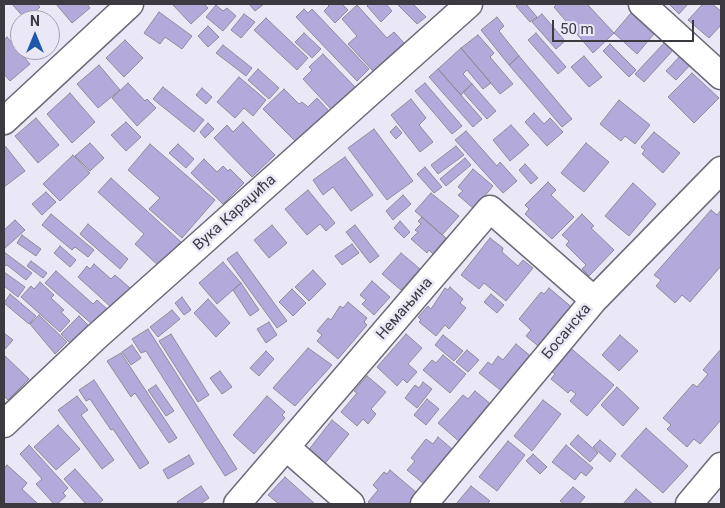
<!DOCTYPE html>
<html>
<head>
<meta charset="utf-8">
<style>
	body { margin:0 }
	#map { position:relative; width:725px; height:508px; overflow:hidden; background:#eae7f6; font-family:Roboto,sans-serif }
	canvas { display:block }
	.frame { position:absolute; inset:0; border:5px solid #3c3a40; pointer-events:none }
	.north { position:absolute; left:10px; top:10px; width:50px; height:50px; box-sizing:border-box; background:#eae7f6; border:1px solid #a4a2ad; border-radius:50%; rotate:0deg; font-size:14px; font-weight:700; line-height:20px; text-align:center; color:#3c3a40 }
	.north::after { content:''; display:block; margin:auto; width:18px; height:22px; background:#1f58aa; clip-path:polygon(50% 0,100% 100%,50% 72%,0 100%) }
	.scale { position:absolute; left:552px; top:20px; width:142px; height:22px; box-sizing:border-box; border:2px solid #3c3a40; border-top:0; padding-left:6px; font-size:15px; line-height:18px; white-space:nowrap; color:#3c3a40; -webkit-text-stroke:4px #eae7f6; paint-order:stroke }
</style>
</head>
<body>
<div id="map">
<canvas width="725" height="508"></canvas>
<div class="frame"></div>
<div class="north">N</div>
<div class="scale">50 m</div>
</div>
<script>
const c = document.querySelector('canvas').getContext('2d');
c.lineJoin = 'round';
function paint(path, color) { c.fillStyle = color; c.fill(path, 'evenodd'); }
const poly = rows => new Path2D(rows.map(r => 'M' + r).join(''));
function trace(path, color, width, dash) { c.strokeStyle = color; c.lineWidth = width; c.lineCap = dash ? 'butt' : 'round'; c.setLineDash(dash || []); c.stroke(path); }
function write(font, color, halo, rows, align = 'center') {
  c.font = font + ' Roboto,sans-serif'; c.lineWidth = 5; c.setLineDash([]); c.textBaseline = 'middle'; c.strokeStyle = halo; c.fillStyle = color; for (const [text, x, y, turn = 0] of rows) {
    c.save(); c.translate(x, y); c.rotate((+turn || 0) * Math.PI / 180); c.textAlign = isNaN(turn) ? turn : align; if (halo) c.strokeText(text, 0, 0); c.fillText(text, 0, 0); c.restore();
  }
}
const building = poly([
	[12,4,37,4,40,7,26,20,12,4],
	[56,4,87,4,90,8,72,23,56,4],
	[172,4,204,4,208,8,191,24,172,4],
	[249,4,264,4,255,11,249,4],
	[327,4,342,4,348,10,335,23,324,11,329,6,327,4],
	[369,4,386,4,392,11,381,22,367,6,369,4],
	[397,4,413,4,426,17,417,24,397,4],
	[519,4,526,4,537,17,530,22,516,6,519,4],
	[557,4,587,4,614,33,593,53,554,7,557,4],
	[669,4,688,4,679,14,669,4],
	[703,4,712,4,721,11,721,25,709,38,688,20,703,4],
	[216,5,223,11,227,8,236,16,223,31,206,17,216,5],
	[357,5,387,38,394,32,404,43,373,71,348,44,357,36,342,19,357,5],
	[304,9,308,13,312,9,369,69,357,81,296,17,304,9],
	[159,12,192,36,182,49,165,37,160,44,144,33,159,12],
	[631,13,654,34,637,54,614,33,631,13],
	[244,14,255,22,241,38,231,30,244,14],
	[542,14,565,41,556,49,532,22,542,14],
	[497,17,504,26,499,31,519,56,509,65,481,30,497,17],
	[266,18,308,58,297,70,254,30,266,18],
	[50,24,60,35,50,44,50,24],
	[208,26,219,37,208,47,198,36,208,26],
	[304,33,321,49,312,58,295,42,304,33],
	[536,33,566,67,558,74,528,40,536,33],
	[478,35,494,53,490,57,513,84,500,94,461,48,478,35],
	[7,37,30,64,10,81,4,74,4,40,7,37],
	[125,40,143,58,124,77,106,58,125,40],
	[666,41,675,48,644,82,635,74,666,41],
	[610,44,636,70,629,77,603,51,610,44],
	[223,45,252,68,246,76,216,53,223,45],
	[461,48,491,83,483,89,467,70,463,74,472,84,461,95,438,69,461,48],
	[323,54,355,87,331,109,303,79,312,70,309,67,323,54],
	[682,54,692,63,676,80,666,71,682,54],
	[519,56,572,119,562,127,509,65,519,56],
	[584,56,602,77,589,87,571,67,584,56],
	[99,65,120,90,98,108,77,84,99,65],
	[258,69,279,88,269,99,248,80,258,69],
	[438,69,482,119,473,127,429,77,438,69],
	[692,73,719,98,694,123,668,97,692,73],
	[239,77,266,100,253,116,244,108,235,118,217,102,239,77],
	[128,83,145,101,147,99,156,108,137,126,112,98,128,83],
	[425,83,462,126,452,134,415,91,425,83],
	[472,84,496,111,487,119,463,92,472,84],
	[163,87,204,120,194,132,153,99,163,87],
	[202,88,212,97,206,104,196,95,202,88],
	[284,89,299,104,302,102,308,107,317,98,329,111,297,143,263,109,284,89],
	[70,93,95,122,72,143,47,114,70,93],
	[411,99,426,118,419,125,433,142,420,152,391,115,411,99],
	[619,100,650,125,635,144,625,136,621,141,600,124,619,100],
	[534,113,544,124,550,118,563,132,547,146,525,122,534,113],
	[36,118,59,145,38,163,15,136,36,118],
	[126,122,141,137,126,151,111,135,126,122],
	[243,122,275,155,252,177,214,138,227,125,233,132,243,122],
	[208,123,214,129,205,138,200,132,208,123],
	[511,125,529,145,510,161,493,140,511,125],
	[396,126,402,133,396,139,390,132,396,126],
	[374,129,413,181,387,200,348,148,374,129],
	[466,131,497,166,500,162,517,181,503,193,455,140,466,131],
	[654,132,680,153,663,173,642,154,645,150,641,147,654,132],
	[90,143,104,158,90,171,75,156,90,143],
	[586,143,609,162,584,192,561,173,586,143],
	[150,144,215,200,182,238,149,209,160,198,128,170,150,144],
	[178,144,194,159,186,168,169,153,178,144],
	[456,146,464,155,438,174,431,165,456,146],
	[6,147,25,171,4,187,4,148,6,147],
	[73,155,90,173,60,201,43,184,73,155],
	[345,157,373,195,351,211,333,187,323,195,313,180,345,157],
	[465,158,471,165,446,186,440,179,465,158],
	[204,159,217,172,223,166,228,171,230,169,244,183,223,204,191,173,204,159],
	[525,164,538,178,531,184,519,170,525,164],
	[425,167,442,187,434,193,417,174,425,167],
	[473,169,493,186,474,209,458,195,463,191,458,187,473,169],
	[111,178,182,243,160,267,135,244,144,234,98,192,111,178],
	[548,182,556,190,551,195,574,217,552,239,525,214,529,209,525,205,548,182],
	[633,183,656,204,629,236,605,216,633,183],
	[308,190,335,223,326,231,320,224,307,235,285,209,308,190],
	[46,192,56,202,42,215,32,204,46,192],
	[431,193,459,216,442,235,415,211,431,193],
	[403,195,411,204,393,220,386,211,403,195],
	[711,210,717,215,721,210,721,266,690,302,682,295,675,303,656,286,661,280,654,275,711,210],
	[51,214,94,250,88,257,75,247,72,250,42,225,51,214],
	[582,214,594,226,591,228,614,250,589,276,582,269,586,265,566,245,569,241,562,235,582,214],
	[422,217,446,238,433,254,429,250,427,253,411,239,418,232,415,230,421,224,418,221,422,217],
	[15,220,25,230,4,249,4,230,15,220],
	[400,221,410,232,404,238,394,228,400,221],
	[88,224,128,259,120,269,80,234,88,224],
	[272,225,287,243,269,258,254,240,272,225],
	[355,225,379,256,370,263,346,232,355,225],
	[22,235,41,249,36,256,17,243,22,235],
	[490,238,503,248,502,252,518,266,523,260,533,268,506,301,484,283,479,289,461,275,490,238],
	[352,244,359,253,342,265,335,256,352,244],
	[60,246,76,260,70,267,54,253,60,246],
	[4,252,32,273,26,280,7,265,4,266,4,252],
	[237,252,287,321,277,328,227,259,237,252],
	[401,253,420,269,401,290,382,274,401,253],
	[31,261,47,273,43,278,27,266,31,261],
	[223,262,241,283,217,304,199,283,223,262],
	[94,264,111,279,115,275,130,288,112,308,78,277,87,266,90,269,94,264],
	[313,270,326,284,309,301,295,287,313,270],
	[56,271,93,304,97,300,107,309,93,325,45,283,56,271],
	[4,272,25,287,18,297,4,286,4,272],
	[372,281,390,297,374,315,362,304,366,300,360,295,372,281],
	[40,282,54,295,51,298,64,310,61,312,70,321,60,332,21,297,31,286,34,289,40,282],
	[241,283,259,310,250,316,233,290,241,283],
	[450,287,463,299,460,303,466,308,449,329,445,325,436,336,419,322,421,320,418,317,428,306,431,309,445,288,448,290,450,287],
	[549,288,575,310,543,350,526,336,531,330,519,319,541,292,544,294,549,288],
	[292,289,306,303,293,316,279,302,292,289],
	[10,294,36,316,29,324,4,303,10,294],
	[491,294,504,305,497,313,484,302,491,294],
	[182,297,191,310,184,315,175,303,182,297],
	[208,299,230,323,216,337,194,313,208,299],
	[348,302,367,318,364,322,367,325,338,359,317,341,322,335,317,331,328,318,331,320,340,306,343,308,348,302],
	[172,310,180,319,158,337,150,327,172,310],
	[39,315,67,342,55,354,30,324,39,315],
	[79,316,90,327,72,345,61,334,79,316],
	[269,322,277,335,266,343,257,329,269,322],
	[148,329,237,469,225,476,146,351,141,353,132,339,148,329],
	[4,333,13,340,5,349,4,348,4,333],
	[171,334,209,395,198,402,159,341,171,334],
	[406,334,422,348,408,364,417,372,407,383,403,379,397,386,377,367,406,334],
	[443,335,463,351,454,361,435,345,443,335],
	[620,335,638,351,619,371,602,355,620,335],
	[516,344,533,358,504,393,479,373,488,362,492,365,498,356,503,360,516,344],
	[132,345,141,358,131,365,122,352,132,345],
	[567,345,614,385,587,416,570,401,576,394,571,390,568,393,551,379,555,374,547,368,567,345],
	[308,348,332,365,295,406,273,388,308,348],
	[721,349,721,420,700,444,694,439,687,447,667,429,671,425,663,418,693,384,697,387,708,374,703,370,721,349],
	[467,350,479,360,468,372,456,362,467,350],
	[266,351,274,359,259,376,250,368,266,351],
	[121,353,177,438,169,443,135,393,131,397,107,361,121,353],
	[4,355,29,379,8,400,4,396,4,355],
	[443,355,466,374,450,393,423,370,432,360,436,363,443,355],
	[220,371,232,387,222,394,210,378,220,371],
	[367,376,386,392,371,409,376,414,368,424,363,419,357,426,341,412,357,393,354,391,367,376],
	[94,380,149,463,140,469,113,429,111,430,90,399,86,401,79,390,94,380],
	[423,382,432,389,417,408,405,398,415,385,419,388,423,382],
	[156,385,174,411,166,416,148,390,156,385],
	[617,387,639,408,623,426,601,405,617,387],
	[475,391,493,406,461,443,438,423,463,395,468,399,475,391],
	[77,396,88,410,81,415,114,460,102,469,58,410,77,396],
	[267,396,285,412,282,415,285,418,254,454,233,435,267,396],
	[427,399,439,409,426,425,414,415,427,399],
	[543,400,561,414,532,451,514,436,543,400],
	[332,420,349,434,323,466,307,452,332,420],
	[58,425,80,449,56,470,34,447,58,425],
	[646,428,688,466,663,493,621,456,646,428],
	[578,435,598,453,590,462,570,444,578,435],
	[438,437,452,449,424,484,407,470,415,461,411,458,426,439,433,444,438,437],
	[600,440,616,454,610,462,593,447,600,440],
	[508,441,525,455,497,491,479,477,508,441],
	[29,445,68,488,63,493,66,496,57,504,54,504,36,484,42,479,20,454,29,445],
	[566,445,593,468,586,476,581,472,575,480,552,462,566,445],
	[533,454,547,467,540,474,526,461,533,454],
	[189,455,194,464,168,479,163,470,189,455],
	[7,465,27,483,22,489,38,504,4,504,4,468,7,465],
	[75,469,103,500,98,504,86,504,64,479,75,469],
	[390,470,417,493,408,504,371,504,368,502,378,490,373,485,384,472,387,474,390,470],
	[285,477,315,504,279,504,268,495,285,477],
	[201,486,209,498,200,504,179,504,177,502,201,486],
	[471,486,490,501,487,504,456,504,471,486],
	[573,487,585,497,579,504,564,504,560,501,573,487],
	[636,489,653,504,623,504,636,489]
]);
paint(building, '#b4a9db');
trace(building, '#8e8c99', 1);
const minor = poly([
	[642,4,721,76],
	[4,121,130,4],
	[4,424,95,338,469,4],
	[237,504,286,447],
	[351,504,286,447,490,209,594,300],
	[424,504,594,300,721,170],
	[689,504,721,466]
]);
trace(minor, '#6e6b78', 29);
trace(minor, '#fff', 26);
write('15px', '#3c3a40', '#eae7f6', [
	["Вука Караџића",235,213,-42],
	["Немањина",405,309,-49],
	["Босанска",567,332,-50]
]);
</script>
</body>
</html>
